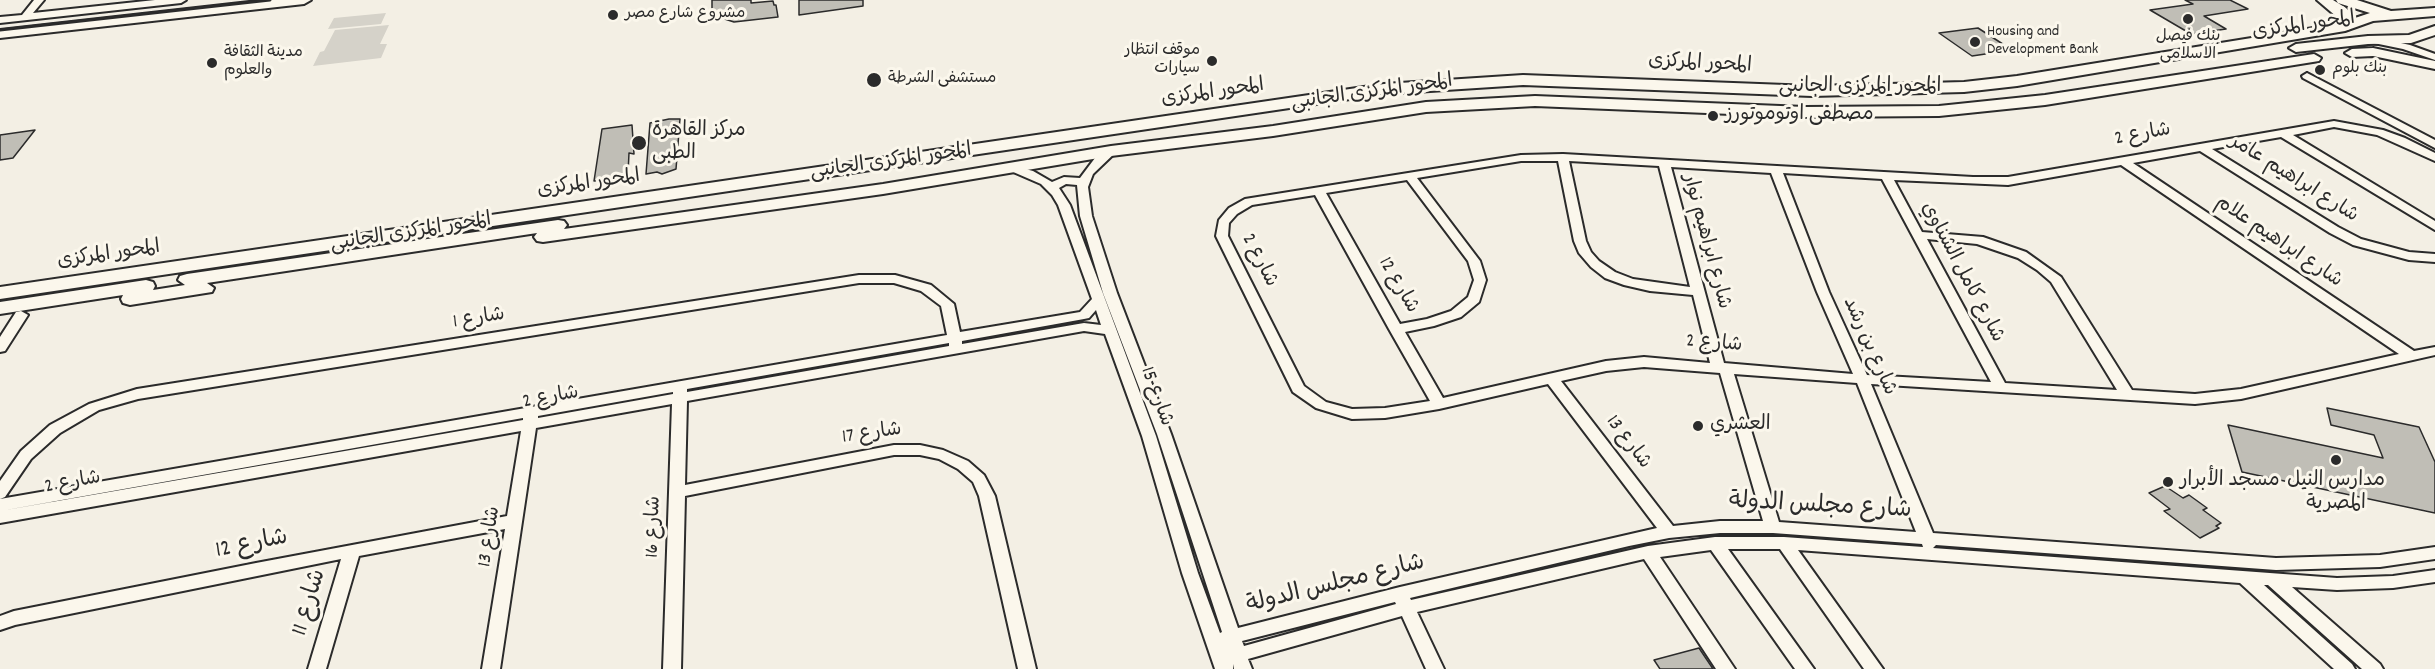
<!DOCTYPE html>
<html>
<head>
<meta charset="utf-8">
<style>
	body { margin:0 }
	canvas { display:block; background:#f3efe4 }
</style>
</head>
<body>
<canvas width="2435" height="669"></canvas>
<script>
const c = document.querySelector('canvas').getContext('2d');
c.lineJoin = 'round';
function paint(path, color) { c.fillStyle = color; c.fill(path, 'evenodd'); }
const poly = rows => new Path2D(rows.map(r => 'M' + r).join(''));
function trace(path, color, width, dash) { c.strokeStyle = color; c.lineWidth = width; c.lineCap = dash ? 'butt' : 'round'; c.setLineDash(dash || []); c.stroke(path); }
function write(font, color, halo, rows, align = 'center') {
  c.font = font + ' Dekko,"Playpen Sans Arabic",sans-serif'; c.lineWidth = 6; c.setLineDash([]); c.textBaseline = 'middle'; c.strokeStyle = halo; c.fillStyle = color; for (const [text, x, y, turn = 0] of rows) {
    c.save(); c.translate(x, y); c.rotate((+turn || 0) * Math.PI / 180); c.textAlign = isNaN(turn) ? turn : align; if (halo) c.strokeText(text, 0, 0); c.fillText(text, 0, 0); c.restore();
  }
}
paint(poly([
	[386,13,381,24,328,29,334,18],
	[389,25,380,44,387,44,381,58,313,66,320,52,324,51,335,30]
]), '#d5d2c9');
const building = poly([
	[712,0,751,0,751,3,773,1,774,5,776,5,778,17,734,22,712,15,712,0],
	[799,0,863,0,863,6,799,15,799,0],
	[2185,0,2230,0,2248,9,2204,16,2226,29,2191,34,2150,10,2193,4,2185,0],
	[1978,28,2012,50,1972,56,1939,33,1978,28],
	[669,119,680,119,676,169,662,174,657,172,646,174,650,123,669,119],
	[632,125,634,154,629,153,628,174,609,183,603,180,594,181,602,129,632,125],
	[35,130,13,158,0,160,0,135,35,130],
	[2327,408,2419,427,2435,462,2435,513,2242,472,2228,425,2383,458,2374,435,2331,425,2327,408],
	[2165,486,2183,498,2189,495,2207,508,2203,510,2221,523,2216,526,2219,528,2200,538,2164,511,2170,509,2149,493,2165,486],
	[1699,648,1713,669,1660,669,1654,660,1699,648]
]);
paint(building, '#c0beb6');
trace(building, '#2b2b2b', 1.5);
const street = poly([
	[34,0,44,0,33,13,155,0,186,0,181,3,0,23,0,17,22,15,34,0],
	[2373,37,2410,45,2435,54,2435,60,2403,49,2369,42,2368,40,2373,37],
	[2307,73,2435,140,2435,148,2303,78,2302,76,2307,73],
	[2334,121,2383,130,2405,138,2435,153,2435,161,2377,135,2334,127,2293,135,2435,221,2435,230,2281,137,2212,149,2338,227,2361,239,2409,252,2435,254,2435,262,2409,260,2353,245,2330,233,2200,151,2133,163,2414,351,2435,347,2435,355,2241,399,2195,404,1871,384,1933,533,2276,558,2380,555,2435,547,2435,559,2380,567,2276,570,1936,545,1933,548,2337,578,2393,576,2435,570,2435,582,2393,588,2337,590,2292,587,2380,664,2383,669,2362,669,2268,585,2264,585,2352,664,2355,669,2334,669,2240,583,1798,550,1883,669,1864,669,1780,549,1728,549,1814,669,1795,669,1711,550,1660,557,1735,669,1716,669,1644,559,1417,612,1444,669,1426,669,1402,616,1248,659,1252,669,1234,669,1233,664,1233,669,1215,669,1182,573,1142,436,1105,334,1084,331,687,401,685,485,894,445,920,445,943,450,968,461,984,475,995,496,1036,669,1018,669,979,496,973,482,958,469,939,459,920,455,894,455,685,496,681,669,663,669,672,404,536,428,500,669,482,669,505,529,359,556,326,669,308,669,341,559,15,625,0,630,0,616,14,611,256,563,507,516,521,431,0,523,0,511,523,420,523,418,0,511,0,499,947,335,941,306,921,291,894,283,859,283,138,399,99,410,60,433,31,459,5,497,0,499,0,481,21,451,50,425,89,404,137,389,859,275,895,275,931,285,954,304,960,332,1080,312,1092,299,1058,205,1052,195,1041,184,1004,168,1010,165,1033,171,1052,182,1064,177,1080,178,1095,158,1111,148,1117,151,1093,174,1088,187,1092,216,1117,293,1171,434,1238,628,1400,587,1657,528,1548,384,1439,409,1385,418,1352,419,1316,408,1293,392,1216,236,1219,220,1229,208,1245,199,1521,155,1563,154,1973,177,2008,177,2334,121],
	[1521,161,1558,161,1574,241,1579,253,1591,267,1605,278,1624,285,1650,291,1693,295,1710,363,1644,357,1606,361,1443,398,1405,332,1434,326,1461,317,1479,302,1486,280,1480,261,1417,178,1521,161],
	[1569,161,1659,166,1690,287,1633,279,1615,272,1599,261,1591,252,1586,241,1569,161],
	[2121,165,2399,354,2241,389,2195,394,2132,390,2061,277,2026,252,1983,237,1922,232,1894,180,2008,185,2121,165],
	[1671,167,1771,173,1817,292,1853,374,1724,363,1671,167],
	[1783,173,1882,179,1991,382,1867,375,1829,292,1783,173],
	[1407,180,1468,261,1474,280,1468,297,1451,311,1427,319,1400,324,1326,193,1407,180],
	[1066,184,1077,185,1080,216,1103,293,1157,434,1222,632,1220,633,1198,573,1156,436,1070,205,1059,188,1066,184],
	[1315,195,1389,329,1430,401,1385,408,1352,409,1326,402,1304,386,1228,236,1229,223,1237,214,1252,205,1315,195],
	[1927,239,1977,244,2018,258,2037,270,2051,282,2117,390,2005,383,1927,239],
	[1096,310,1101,325,1084,323,962,344,962,341,1084,319,1089,318,1096,310],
	[949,343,949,346,687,392,687,389,949,343],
	[1644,367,1720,373,1763,521,1720,521,1673,526,1561,381,1606,371,1644,367],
	[1734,374,1857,383,1916,532,1779,522,1734,374],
	[673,392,673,394,538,418,538,416,673,392],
	[1720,533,1773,533,1922,544,1923,547,1784,537,1715,537,1648,546,1411,600,1410,598,1629,546,1669,538,1720,533],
	[1395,602,1396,604,1244,646,1242,641,1395,602],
	[21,311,28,315,5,351,0,352,0,337,16,312,21,311]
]);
const secondary = poly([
	[267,0,311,0,304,4,0,38,0,30,267,0],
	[2317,0,2333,0,2346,8,2355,18,2370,13,2338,3,2336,0,2357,0,2391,11,2435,8,2435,16,2373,21,2345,31,2017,86,1964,92,1812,96,1523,85,1384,94,0,299,0,287,1384,84,1523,75,1812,86,1964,82,2017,76,2344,23,2317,0],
	[2435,26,2435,35,2411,43,2368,44,2296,52,2289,48,2296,44,2368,36,2409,35,2435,26],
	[2373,48,2435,61,2435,69,2373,56,2352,57,2345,53,2352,49,2373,48],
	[2314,54,2321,58,2319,61,2045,105,1939,116,1805,117,1535,106,1426,112,1273,136,1111,156,883,194,543,242,537,241,534,237,537,233,207,283,214,288,212,292,130,305,123,303,121,299,123,295,0,314,0,302,146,280,153,282,155,286,153,290,185,285,178,280,180,276,187,274,558,220,564,221,567,225,564,229,883,184,1111,146,1273,126,1426,102,1535,96,1805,107,1939,106,2045,95,2314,54]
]);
trace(street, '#2b2b2b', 4);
trace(secondary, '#2b2b2b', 4);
paint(street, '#fbf7ec');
paint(secondary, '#fbf7ec');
trace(poly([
	[0,30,270,0]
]), '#2b2b2b', 3);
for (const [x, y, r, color] of [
	[613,15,6,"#2b2b2b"],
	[2188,19,6,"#2b2b2b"],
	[1975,42,6,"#2b2b2b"],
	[1212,61,6,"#2b2b2b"],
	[212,63,6,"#2b2b2b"],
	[2320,70,6,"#2b2b2b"],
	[874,80,8,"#2b2b2b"],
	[1713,116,6,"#2b2b2b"],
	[639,143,8,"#2b2b2b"],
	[1698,426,6,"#2b2b2b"],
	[2336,460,6,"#2b2b2b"],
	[2168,482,6,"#2b2b2b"]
]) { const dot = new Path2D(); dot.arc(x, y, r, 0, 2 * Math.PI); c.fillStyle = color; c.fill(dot); trace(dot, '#fbf7ec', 2); }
write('16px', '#2b2b2b', '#fbf7ec', [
	["مشروع شارع مصر",625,15],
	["Housing and",1987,33],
	["Development Bank",1987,51],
	["بنك فيصل",2188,38,"center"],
	["الاسلامى",2188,56,"center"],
	["موقف انتظار",1200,52,"right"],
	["سيارات",1200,70,"right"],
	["مدينة الثقافة",224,54],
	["والعلوم",224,72],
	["بنك بلوم",2332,70],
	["مستشفى الشرطة",888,80]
], 'left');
write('20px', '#2b2b2b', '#fbf7ec', [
	["المحور المركزى",2304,27,-8],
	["المحور المركزى",1700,65,3],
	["المحور المركزى الجانبى",1860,88],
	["المحور المركزى",1213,94,-8],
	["المحور المركزى الجانبى",1372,94,-8],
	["شارع 2",2143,136,-10],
	["المحور المركزى الجانبى",891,163,-8],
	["شارع ابراهيم عامر",2293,180,32],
	["المحور المركزى",589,185,-8],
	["المحور المركزى الجانبى",411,234,-9],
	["شارع ابراهيم نوار",1705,242,75],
	["شارع ابراهيم علام",2278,243,34],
	["المحور المركزى",109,256,-8],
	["شارع 2",1258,261,63],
	["شارع كامل الشناوي",1961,273,62],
	["شارع 12",1397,286,60],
	["شارع 1",479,320,-9],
	["شارع 2",1714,345,5],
	["شارع بن رشد",1868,347,66],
	["شارع 15",1155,397,70],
	["شارع 2",551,399,-10],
	["شارع 17",872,435,-8],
	["شارع 13",1627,443,53],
	["شارع 2",73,484,-10],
	["شارع 16",655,527,-88],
	["شارع 13",491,537,-81]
]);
write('20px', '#2b2b2b', '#fbf7ec', [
	["مصطفى اوتوموتورز",1725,116],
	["مركز القاهرة",652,132],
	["الطبى",652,155],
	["العشري",1710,426],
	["مسجد الأبرار",2180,482],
	["مدارس النيل",2336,482,"center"],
	["المصرية",2336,505,"center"]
], 'left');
write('24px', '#2b2b2b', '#fbf7ec', [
	["شارع مجلس الدولة",1820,508,3],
	["شارع 12",252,546,-11],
	["شارع مجلس الدولة",1336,586,-14],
	["شارع 11",311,603,-73]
]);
</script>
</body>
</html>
